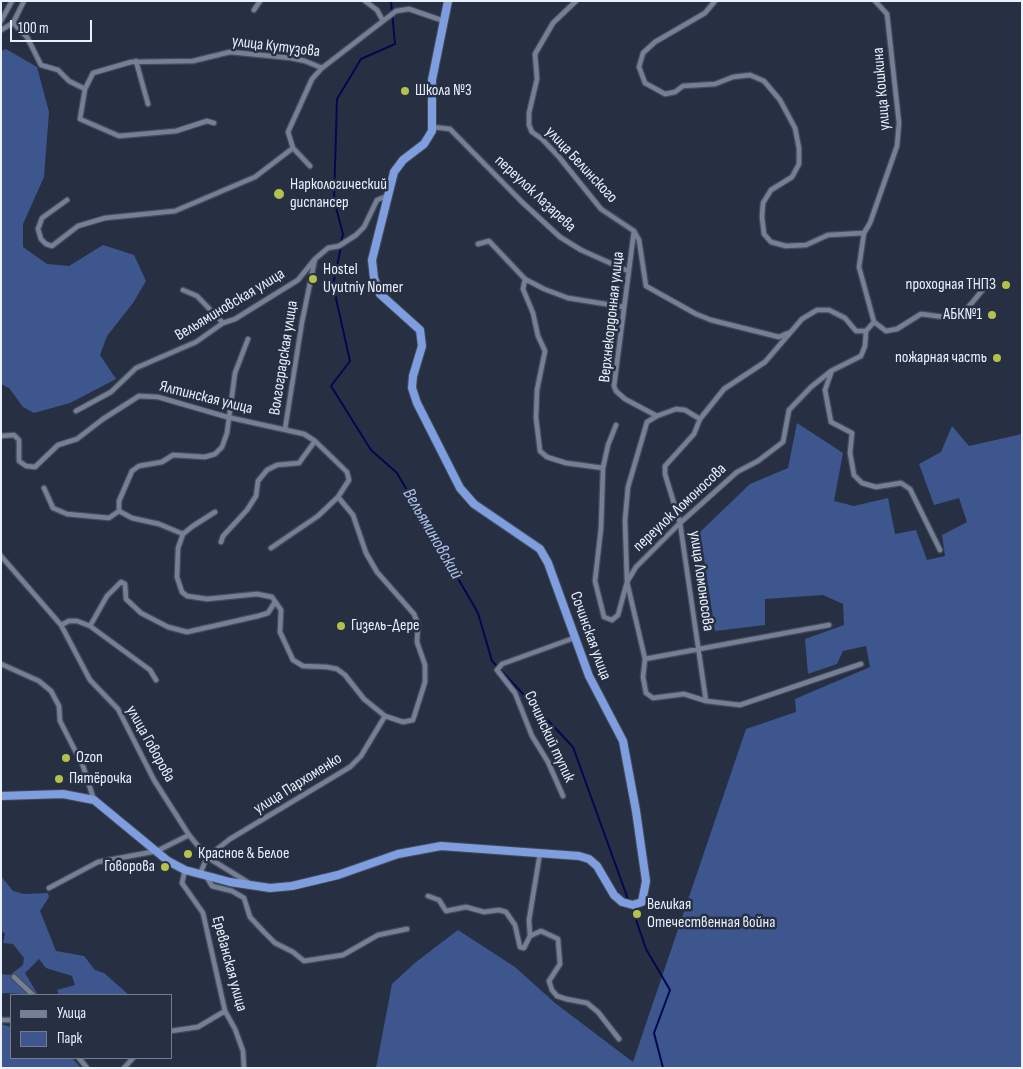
<!DOCTYPE html>
<html>
<head>
<meta charset="utf-8">
<style>
	body { margin:0 }
	#map { position:relative; width:1023px; height:1069px; overflow:hidden; background:#273043; font-family:"Sofia Sans Condensed",sans-serif }
	canvas { display:block }
	.frame { position:absolute; inset:0; border:2px solid #eaf0fd; pointer-events:none }
	.legend { position:absolute; left:10px; top:994px; width:162px; height:65px; box-sizing:border-box; background:#273043; border:1px solid #757d8d; margin:0; padding:6px 9px; list-style:none; font-size:15px; color:#eaf0fd }
	.legend li { display:flex; align-items:center; gap:10px; height:25px }
	.legend b { width:25px; border:1px solid #757d8d }
	.scale { position:absolute; left:10px; top:20px; width:82px; height:22px; box-sizing:border-box; border:2px solid #eaf0fd; border-top:0; padding-left:6px; font-size:15px; line-height:18px; white-space:nowrap; color:#eaf0fd; -webkit-text-stroke:4px #273043; paint-order:stroke }
</style>
</head>
<body>
<div id="map">
<canvas width="1023" height="1069"></canvas>
<div class="frame"></div>
<ul class="legend">
<li><b style="height:6px;background:#758096"></b>Улица</li>
<li><b style="height:14px;background:#3d568e"></b>Парк</li>
</ul>
<div class="scale">100 m</div>
</div>
<script>
const c = document.querySelector('canvas').getContext('2d');
c.lineJoin = 'round';
function paint(path, color) { c.fillStyle = color; c.fill(path, 'evenodd'); }
const poly = rows => new Path2D(rows.map(r => 'M' + r).join(''));
function trace(path, color, width, dash) { c.strokeStyle = color; c.lineWidth = width; c.lineCap = dash ? 'butt' : 'round'; c.setLineDash(dash || []); c.stroke(path); }
function write(font, color, halo, rows, align = 'center') {
  c.font = font + ' "Sofia Sans Condensed",sans-serif'; c.lineWidth = 5; c.setLineDash([]); c.textBaseline = 'middle'; c.strokeStyle = halo; c.fillStyle = color; for (const [text, x, y, turn = 0] of rows) {
    c.save(); c.translate(x, y); c.rotate((+turn || 0) * Math.PI / 180); c.textAlign = isNaN(turn) ? turn : align; if (halo) c.strokeText(text, 0, 0); c.fillText(text, 0, 0); c.restore();
  }
}
paint(poly([
	[6,49,37,67,49,112,44,177,23,224,23,247,47,264,69,266,103,245,134,255,146,281,133,303,107,336,100,355,116,379,70,403,34,413,23,407,9,388,1,384,1,51],
	[797,423,843,453,834,501,854,506,888,498,895,534,916,530,927,560,945,556,942,535,967,522,959,498,934,505,919,464,941,452,952,426,969,446,1022,434,1022,1068,376,1068,392,984,416,962,458,930,515,967,555,1003,633,1062,746,729,796,712,795,699,870,667,866,646,843,651,837,664,808,674,805,639,844,625,843,604,823,595,765,599,765,625,715,631,700,532,750,484,788,468],
	[1,876,13,891,24,894,48,893,49,897,40,911,56,951,84,956,95,970,104,973,129,995,59,995,57,990,75,985,72,976,46,968,39,959,25,973,38,995,6,993,1,994,1,974,10,975,23,965,24,958,13,944,3,943,5,934,1,930],
	[1,1024,11,1027,11,1058,72,1058,81,1068,1,1068]
]), '#3d568e');
trace(poly([
	[341,242,343,234,334,200,337,99,361,59,395,44,391,1],
	[341,247,333,285,350,361,331,386,371,450,397,473,478,613,492,661,573,747,629,902],
	[632,908,646,949,670,990,654,1033,663,1068]
]), '#000850', 2);
const minor = poly([
	[365,1,377,10,383,21],
	[576,1,553,23,535,54,537,79,529,113,529,125,532,132,542,139,559,157,601,209,634,231,639,240,646,286,696,314,711,320,779,337,788,333],
	[715,1,705,13,655,42,643,53,639,67,645,83,665,94,675,92,683,86,715,84,733,77,750,75,764,81,780,100,795,128,799,148,799,164,792,177,771,190,763,203,762,217,764,234,771,242,786,246,806,245,828,235,864,233],
	[875,1,887,14,899,123,897,146,870,223,864,233,859,267,874,322,886,331,897,329,921,314,944,317,965,311,986,286],
	[254,10,260,1],
	[1,21,12,1],
	[13,23,27,37,41,65,58,70,69,81,85,89],
	[1,30,13,23,24,1],
	[136,61,148,104],
	[214,123,207,121,176,131,119,136,80,119,85,89,93,73,131,62,193,61,230,52,291,58,305,61,322,68],
	[433,127,450,129,522,202,560,237,581,250,628,271],
	[310,166,293,148,288,132,312,79,322,68,396,11,409,9,444,21],
	[67,200,42,218,38,229,41,239,46,244,52,246,78,226,105,218,175,211,255,177,293,148],
	[634,231,614,386,616,391,625,399,657,416,647,422,628,487,625,520,627,582,645,659,643,677,646,693,653,698,684,694,706,701,740,705,861,664],
	[478,244,489,241,525,279,544,289,568,298,624,307],
	[525,279,523,289,533,313,538,336,545,351,537,390,536,418,540,451,547,457,566,463,603,468],
	[183,290,197,296,223,323],
	[831,373,825,390,831,422,852,433,850,453,854,475,862,483,876,487,901,483,910,489,940,550],
	[76,411,111,392,136,368,196,342,223,323,235,319,298,280,315,259],
	[657,416,676,409,685,410,700,419],
	[616,425,608,445,603,468,601,528,595,581,604,617,612,620,618,615,627,582,636,567,680,523,737,472,758,461,783,442,789,410,811,387,831,371,861,356,865,346,866,331],
	[285,429,302,322,315,259,328,248,339,246,356,235,364,227,377,200,387,196],
	[1,436,14,435,19,440,19,461,26,466,35,467,58,445,77,439,103,419,139,396,158,397,227,417,304,434,315,441,347,472,349,480,338,497,318,516,271,548],
	[44,488,53,508,67,514,109,518,119,511],
	[215,512,193,526,183,534,178,548,177,577,182,592,187,596,207,599,257,594,272,597,281,610,280,632,293,660,303,666,327,667,337,669,345,675,364,699,385,716],
	[183,534,159,524,132,518,119,511,119,501,132,471,139,466,162,462,173,455,205,457,215,454,222,447,227,433,235,373,248,339],
	[221,542,223,536,247,510,256,496,258,481,267,470,277,465,299,463,315,441],
	[1,556,61,625,90,680,118,709,154,780,189,835,207,857,249,883],
	[61,625,69,621,77,621,90,626,150,670,156,680],
	[90,626,107,596,121,582,125,584,126,599,141,613,168,627,187,632,258,616,268,613,275,602],
	[645,659,829,625],
	[1,664,39,681,51,691,59,706,60,721,83,766,94,800],
	[706,701,680,523,665,474,665,466,694,434,700,419,724,389,765,362,802,319,817,310,829,310,845,318,856,331,866,331,874,322],
	[563,796,548,762,532,736,515,693,497,670,502,664,574,638],
	[185,870,182,883,203,913,225,1011,235,1029,243,1051,244,1068],
	[200,874,207,857,230,839,350,767,361,756,385,716,403,722,413,720,425,682,425,665,417,642,418,624,414,614,377,572,366,553,353,515,338,497],
	[206,876,212,886,232,891,244,898,250,917,264,932,275,943,293,952,304,961,343,955,378,935,407,929],
	[49,888,98,862,157,851,189,835],
	[428,896,439,900,446,911,466,907,484,912,499,910,506,912,515,925,520,947,524,948,530,936,529,920,540,853],
	[530,936,541,931,558,939,560,964,549,981,552,990,557,996,566,999,587,1003,598,1012,619,1039],
	[14,977,33,995],
	[1,1020,11,1020],
	[171,1031,198,1027,225,1011],
	[79,1058,87,1068],
	[124,1068,133,1058]
]);
const trunk = poly([
	[1,796,63,794,94,800,168,861,185,870,230,882,270,888,292,886,338,875,398,854,441,846,579,856,589,859,597,866,614,895,622,902,633,905,642,902,646,881,636,811,623,741,589,676,548,563,540,549,474,504,460,488,417,403,412,388,413,376,422,346,420,330,380,294,374,278,372,260,394,172,403,160,424,144,432,131,432,80,448,1]
]);
trace(minor, '#444c5c', 7);
trace(trunk, '#444c5c', 10);
trace(minor, '#758096', 4.5);
trace(trunk, '#7e9ee0', 8);
for (const [x, y, r, color] of [
	[405,91,5,"#b6c149"],
	[279,194,6,"#b6c149"],
	[313,279,5,"#b6c149"],
	[1006,285,5,"#b6c149"],
	[992,315,5,"#b6c149"],
	[997,358,5,"#b6c149"],
	[341,626,5,"#b6c149"],
	[66,758,5,"#b6c149"],
	[59,779,5,"#b6c149"],
	[188,854,5,"#b6c149"],
	[165,867,5,"#b6c149"],
	[637,914,5,"#b6c149"]
]) { const dot = new Path2D(); dot.arc(x, y, r, 0, 2 * Math.PI); c.fillStyle = color; c.fill(dot); trace(dot, '#273043', 2); }
write('16px', '#eaf0fd', '#273043', [
	["улица Кутузова",276,47,7],
	["улица Кошкина",882,89,-95],
	["улица Белинского",581,165,47],
	["переулок Лазарева",535,194,43],
	["Вельяминовская улица",230,305,-31],
	["Верхнекордонная улица",612,317,-84],
	["Волгоградская улица",284,358,-81],
	["Ялтинская улица",206,398,14],
	["переулок Ломоносова",680,508,-43],
	["улица Ломоносова",701,581,82],
	["Сочинская улица",590,636,70],
	["Сочинский тупик",549,737,65],
	["улица Говорова",150,744,61],
	["улица Пархоменко",298,784,-32],
	["Ереванская улица",229,964,75]
]);
write('16px', '#eaf0fd', '#273043', [
	["Школа №3",415,91],
	["Наркологический",290,185],
	["диспансер",290,203],
	["Hostel",323,270],
	["Uyutniy Nomer",323,288],
	["проходная ТНПЗ",996,285,"right"],
	["АБК№1",982,315,"right"],
	["пожарная часть",987,358,"right"],
	["Гизель-Дере",351,626],
	["Ozon",76,758],
	["Пятёрочка",69,779],
	["Красное & Белое",198,854],
	["Говорова",155,867,"right"],
	["Великая",647,905],
	["Отечественная война",647,923]
], 'left');
write('italic 18px', '#afc3ec', '#273043', [
	["Вельяминовский",432,534,60]
]);
</script>
</body>
</html>
